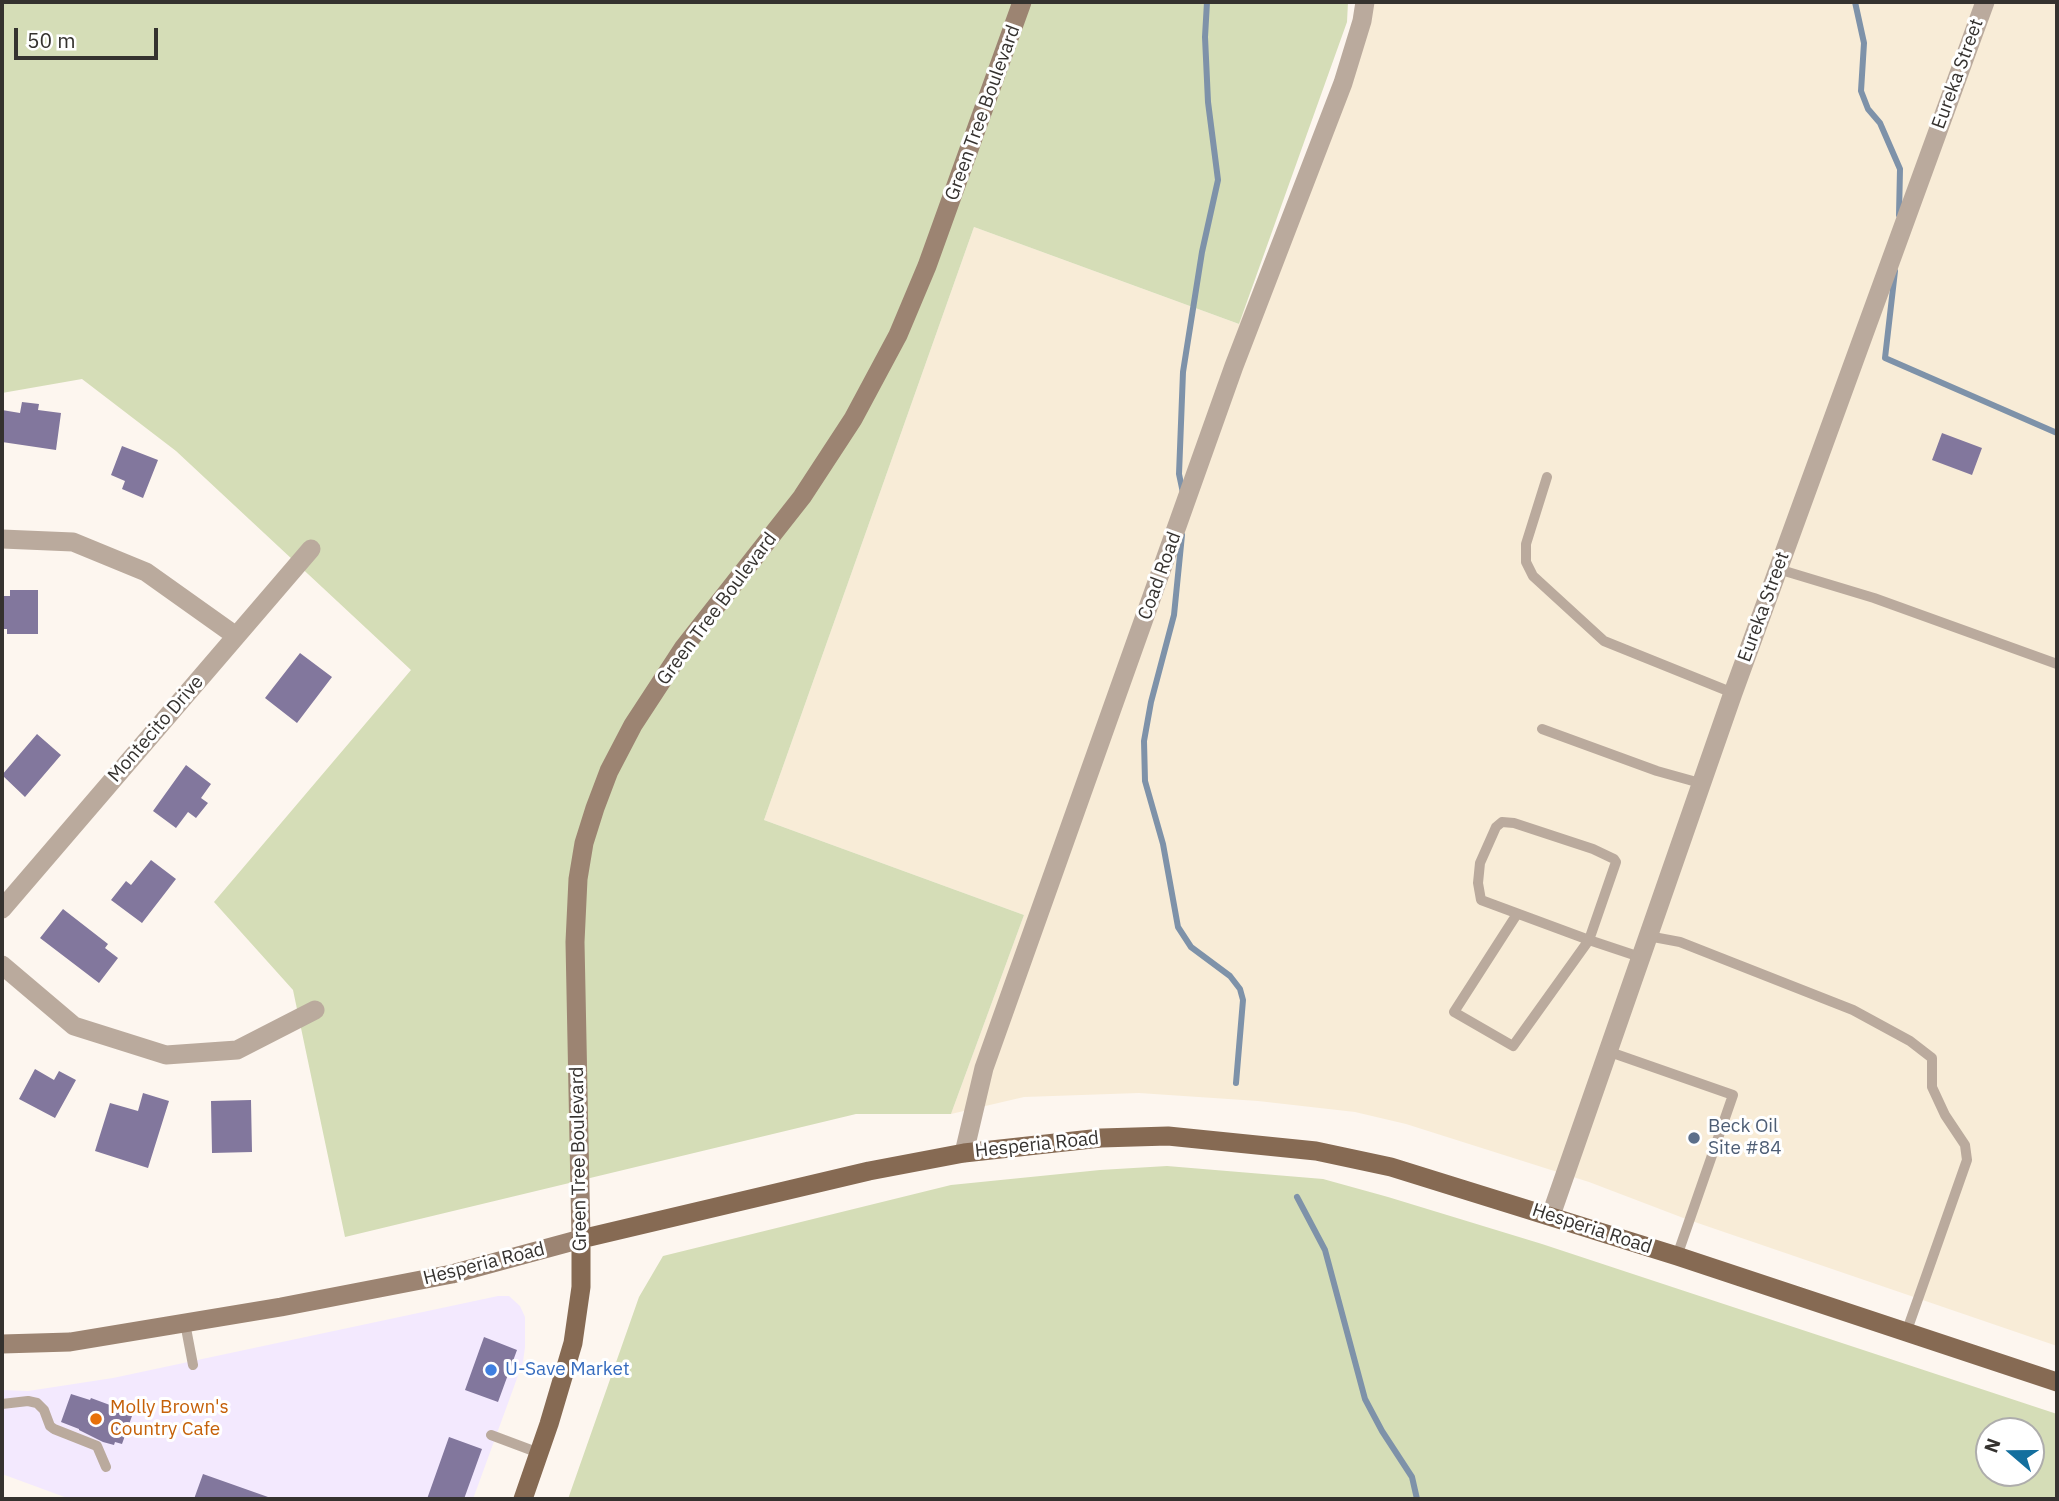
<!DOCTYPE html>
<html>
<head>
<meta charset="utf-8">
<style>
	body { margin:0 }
	#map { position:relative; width:2059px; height:1501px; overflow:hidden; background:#fdf6ef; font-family:"IBM Plex Sans",sans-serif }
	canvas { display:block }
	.frame { position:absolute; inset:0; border:4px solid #35322f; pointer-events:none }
	.north { position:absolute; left:1975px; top:1417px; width:70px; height:70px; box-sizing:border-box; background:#fff; border:2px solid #aeadac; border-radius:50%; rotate:290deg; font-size:19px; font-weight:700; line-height:28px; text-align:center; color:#35322f }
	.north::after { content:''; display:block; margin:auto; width:24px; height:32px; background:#146f9e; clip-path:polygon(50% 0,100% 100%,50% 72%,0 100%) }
	.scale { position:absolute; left:14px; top:28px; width:144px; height:32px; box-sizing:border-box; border:4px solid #35322f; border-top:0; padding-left:9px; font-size:21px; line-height:24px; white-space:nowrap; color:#35322f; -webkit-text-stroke:5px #fff; paint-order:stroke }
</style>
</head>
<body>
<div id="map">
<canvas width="2059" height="1501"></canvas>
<div class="frame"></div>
<div class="north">N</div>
<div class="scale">50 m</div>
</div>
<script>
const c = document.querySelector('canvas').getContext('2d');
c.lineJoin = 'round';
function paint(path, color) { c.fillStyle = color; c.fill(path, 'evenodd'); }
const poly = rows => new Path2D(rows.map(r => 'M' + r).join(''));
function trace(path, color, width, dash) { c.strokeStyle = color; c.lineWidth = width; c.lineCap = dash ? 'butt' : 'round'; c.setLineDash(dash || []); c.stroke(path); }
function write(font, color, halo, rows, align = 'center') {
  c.font = font + ' "IBM Plex Sans",sans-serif'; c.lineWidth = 6; c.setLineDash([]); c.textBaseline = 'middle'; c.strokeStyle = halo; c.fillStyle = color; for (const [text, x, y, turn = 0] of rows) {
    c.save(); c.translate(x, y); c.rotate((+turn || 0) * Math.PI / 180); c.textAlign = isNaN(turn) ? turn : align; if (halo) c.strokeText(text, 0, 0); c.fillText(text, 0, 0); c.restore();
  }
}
paint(poly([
	[498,1296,509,1296,520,1306,525,1317,525,1347,523,1362,473,1499,70,1499,2,1474,2,1390,28,1391,113,1378]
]), '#f3e9fe');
paint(poly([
	[1365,2,2057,2,2057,1346,1686,1219,1589,1182,1406,1124,1355,1112,1258,1101,1139,1093,1024,1097,951,1114,1024,915,764,820,974,227,1239,324,1362,21]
]), '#f8ecd7');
paint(poly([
	[2,2,1348,2,1347,22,1239,324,974,227,764,820,1024,915,951,1114,856,1114,345,1237,293,990,214,902,411,670,176,451,82,379,2,393],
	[1167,1166,1323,1179,1388,1197,1542,1244,2057,1414,2057,1499,568,1499,639,1297,663,1256,951,1185,1100,1170],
	[1989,1431,2031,1431,2031,1473,1989,1473]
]), '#d5ddb7');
trace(poly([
	[1855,2,1864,43,1861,91,1868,109,1880,123,1900,169,1899,215],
	[1895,271,1885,358,2057,433],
	[1183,493,1179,474,1183,372,1202,252,1218,180,1208,102,1205,37,1207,2],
	[1182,535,1174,615,1151,702,1144,741,1145,781,1163,844,1178,927,1191,947,1230,976,1240,989,1243,1000,1236,1083],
	[1297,1197,1325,1250,1365,1399,1382,1431,1412,1477,1417,1499]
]), '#7e92a9', 6);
paint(poly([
	[22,402,39,404,38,410,61,413,56,450,2,442,2,410,20,413],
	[1942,433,1982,448,1972,475,1932,460],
	[122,446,158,460,143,498,122,489,125,481,111,475],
	[10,590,38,590,38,634,7,634,7,629,2,629,2,596,10,596],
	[300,653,332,677,297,723,265,698],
	[37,734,61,755,25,797,2,775],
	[186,765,211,784,201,798,208,803,196,818,188,812,176,828,153,811],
	[151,860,176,879,142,923,111,900,126,881,131,885],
	[63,909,108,944,105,948,118,958,99,983,40,938],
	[35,1069,54,1080,59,1071,76,1080,55,1118,19,1099],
	[143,1093,169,1101,148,1168,95,1151,110,1103,138,1111],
	[251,1100,252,1152,212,1153,211,1101],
	[484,1337,517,1350,498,1402,465,1390],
	[71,1394,90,1400,91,1398,126,1411,125,1413,132,1416,122,1444,115,1442,114,1445,103,1442,79,1430,79,1429,61,1422],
	[449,1437,482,1449,464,1499,427,1499],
	[203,1474,268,1497,268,1499,194,1499]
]), '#82779d');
trace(poly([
	[1547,477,1526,544,1526,562,1533,576,1604,641,1733,693],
	[1778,569,1874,598,2057,664],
	[1542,729,1657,771,1700,783],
	[1517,914,1454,1012,1513,1046,1589,940,1616,862,1614,859,1593,849,1514,823,1502,822,1496,827,1480,863,1478,883,1481,900,1589,940,1640,957],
	[1648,936,1680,942,1853,1010,1910,1041,1932,1058,1932,1087,1945,1115,1965,1145,1967,1160,1906,1333],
	[1607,1051,1733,1095,1677,1256],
	[185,1323,193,1365],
	[2,1404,28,1401,37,1403,44,1410,50,1426,54,1429,97,1446,106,1467],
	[491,1435,539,1453]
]), '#baaa9d', 10);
trace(poly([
	[2,539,73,542,146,572,236,636],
	[2,909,311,549],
	[2,965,74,1026,166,1055,237,1050,315,1010],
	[964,1153,984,1068,1234,366,1343,83,1362,21,1365,2],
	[1551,1215,1733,693,1985,2]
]), '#baaa9d', 19);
trace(poly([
	[2,1344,70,1342,281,1307,452,1274,581,1239,575,942,578,879,584,843,595,808,609,771,633,725,684,647,802,497,853,419,898,335,927,266,1022,2]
]), '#9c8472', 19);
trace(poly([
	[523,1499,549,1424,573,1343,581,1287,581,1239,869,1171,964,1153,1101,1138,1168,1136,1316,1151,1391,1167,1677,1256,2057,1382]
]), '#866a53', 19);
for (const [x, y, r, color] of [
	[1694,1138,7,"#5c6f8a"],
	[491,1370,7,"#3f7fe0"],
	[96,1419,7,"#e8710a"]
]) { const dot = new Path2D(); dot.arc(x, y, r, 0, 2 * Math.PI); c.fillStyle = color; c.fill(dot); trace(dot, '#fff', 2.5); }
write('19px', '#35322f', '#fff', [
	["Eureka Street",1958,74,-70],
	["Green Tree Boulevard",983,113,-70],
	["Coad Road",1160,576,-70],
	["Eureka Street",1764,607,-70],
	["Green Tree Boulevard",717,609,-53],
	["Montecito Drive",156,729,-49],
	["Hesperia Road",1037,1145,-6],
	["Green Tree Boulevard",579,1159,-91],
	["Hesperia Road",1592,1229,18],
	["Hesperia Road",484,1264,-14]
]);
write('19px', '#4e5e75', '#fff', [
	["Beck Oil",1708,1127],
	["Site #84",1708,1149]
], 'left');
write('19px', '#366cbe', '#fff', [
	["U-Save Market",505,1370]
], 'left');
write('19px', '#c56008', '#fff', [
	["Molly Brown's",110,1408],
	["Country Cafe",110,1430]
], 'left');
</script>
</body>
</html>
